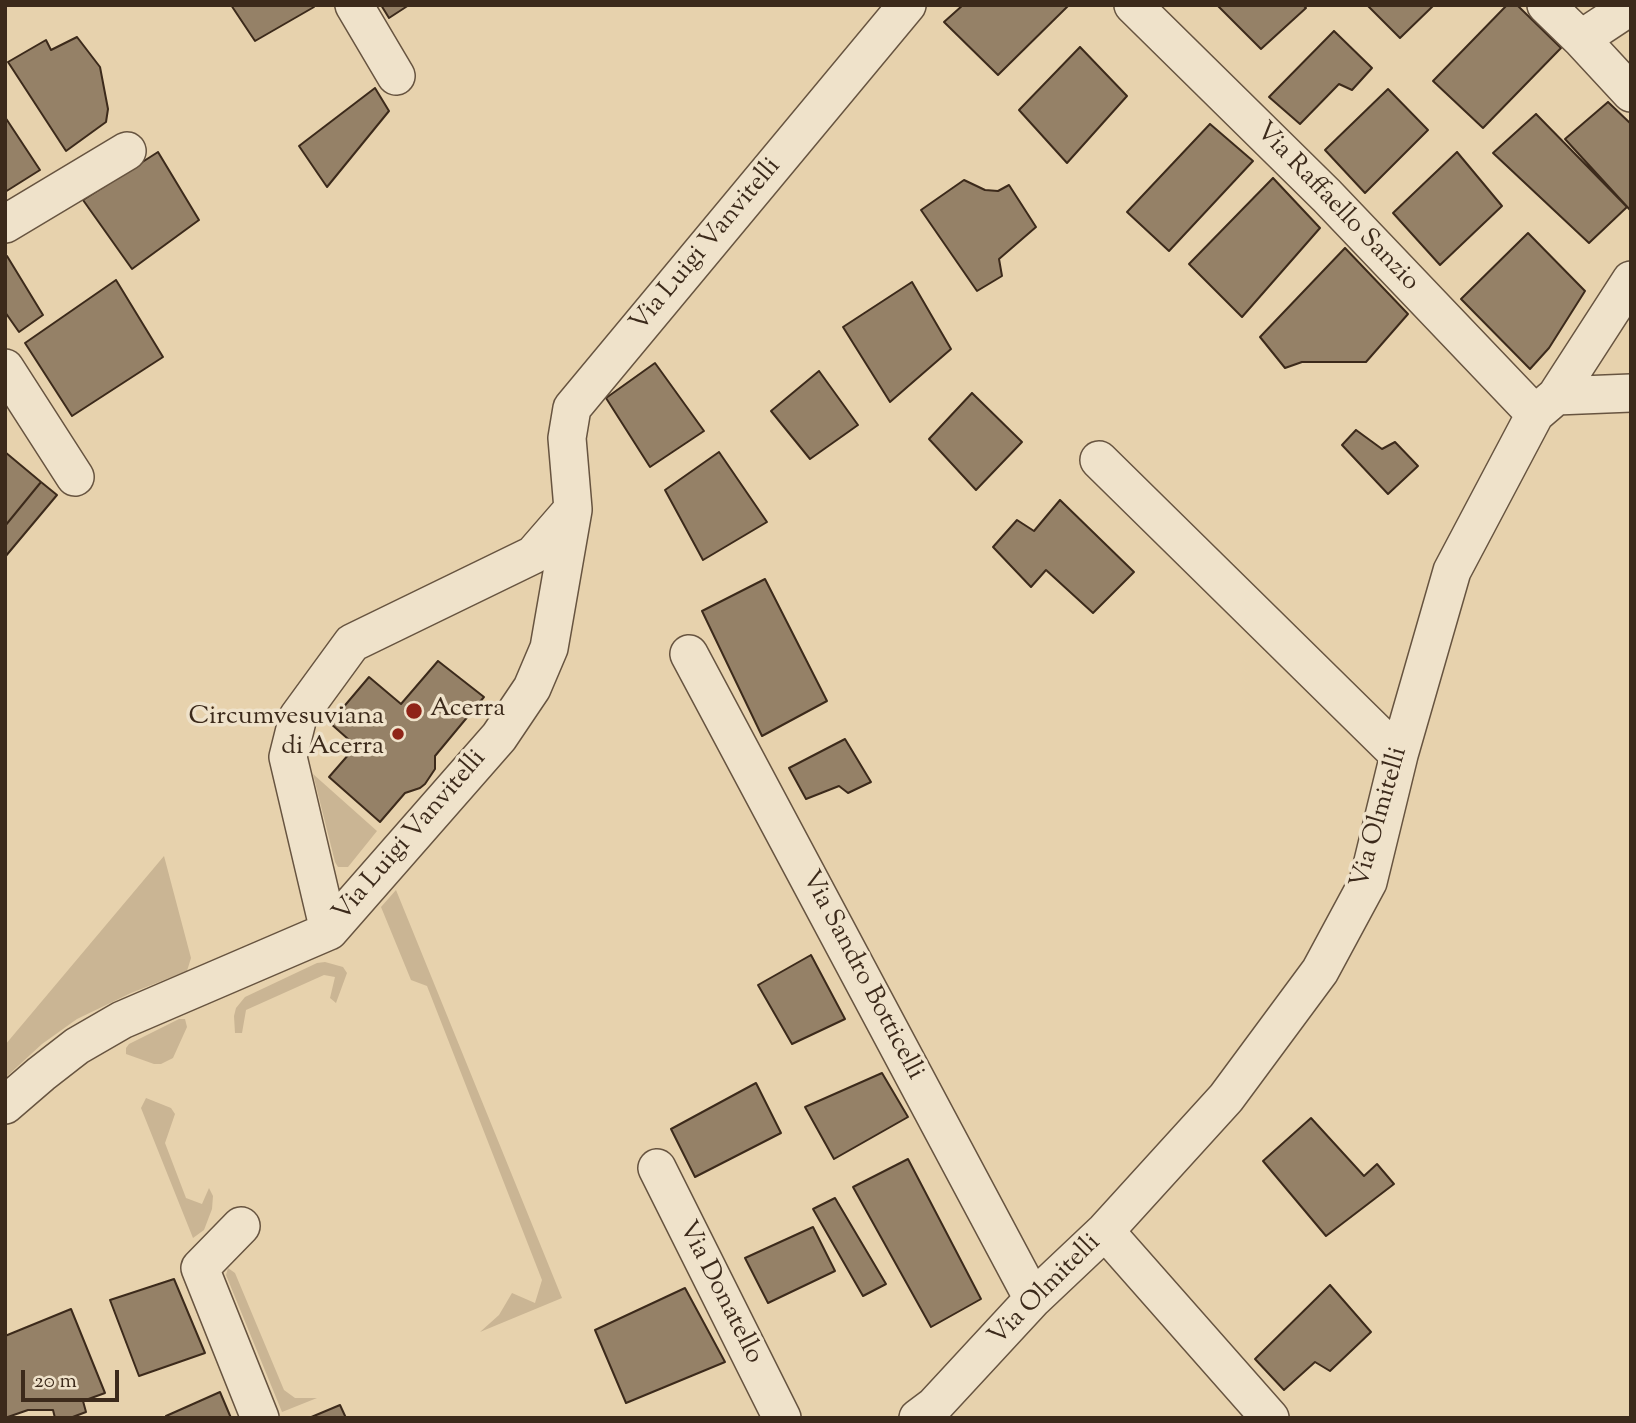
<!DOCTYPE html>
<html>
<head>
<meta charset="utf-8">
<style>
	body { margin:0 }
	#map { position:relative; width:1636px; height:1423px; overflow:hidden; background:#e7d2ad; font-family:"Sorts Mill Goudy",serif }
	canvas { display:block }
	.frame { position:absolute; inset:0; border:7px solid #3c2a1b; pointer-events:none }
	.scale { position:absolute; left:21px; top:1370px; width:98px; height:32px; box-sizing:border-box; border:4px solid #3c2a1b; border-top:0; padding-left:9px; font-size:21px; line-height:24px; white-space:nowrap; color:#3c2a1b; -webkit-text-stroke:5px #efe2ca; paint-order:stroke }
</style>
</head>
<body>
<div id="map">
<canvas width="1636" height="1423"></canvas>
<div class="frame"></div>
<div class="scale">20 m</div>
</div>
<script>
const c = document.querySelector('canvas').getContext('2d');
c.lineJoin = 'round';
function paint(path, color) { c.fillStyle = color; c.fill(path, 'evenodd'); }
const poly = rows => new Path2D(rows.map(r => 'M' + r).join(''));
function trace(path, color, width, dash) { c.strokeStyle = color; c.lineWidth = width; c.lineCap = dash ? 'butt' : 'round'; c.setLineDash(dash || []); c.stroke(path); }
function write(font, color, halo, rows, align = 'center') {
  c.font = font + ' "Sorts Mill Goudy",serif'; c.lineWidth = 7; c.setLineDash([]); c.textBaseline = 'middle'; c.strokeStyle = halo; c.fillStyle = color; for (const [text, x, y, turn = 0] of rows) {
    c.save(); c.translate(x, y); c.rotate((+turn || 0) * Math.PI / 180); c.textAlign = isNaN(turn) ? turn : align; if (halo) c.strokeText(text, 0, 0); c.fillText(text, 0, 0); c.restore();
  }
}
paint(poly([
	[313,774,377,831,348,867,338,867,335,862],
	[164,856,191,958,187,971,131,993,77,1019,42,1044,5,1078,5,1045],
	[396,890,562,1298,480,1332,499,1315,512,1293,535,1303,542,1280,427,986,411,980,381,907],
	[325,962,343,967,347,973,336,1003,330,998,335,977,324,975,246,1010,242,1033,235,1033,234,1016,236,1008,245,997,317,963],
	[179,1019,185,1019,187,1027,173,1058,161,1064,154,1064,126,1054,126,1048,129,1044],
	[146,1098,171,1108,175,1114,165,1143,186,1198,202,1204,209,1188,213,1196,212,1209,204,1230,193,1238,141,1108],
	[228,1268,235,1273,284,1390,295,1398,317,1398,282,1412,226,1275]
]), '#cab594');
const building = poly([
	[231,5,313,5,314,7,255,41,231,5],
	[381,5,409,5,389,18,381,5],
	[963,5,1069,5,998,75,944,22,963,5],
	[1217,5,1303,5,1306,8,1261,49,1217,5],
	[1367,5,1434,5,1400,38,1367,5],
	[1507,5,1517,5,1561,48,1483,128,1433,81,1507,5],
	[1334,31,1372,68,1352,90,1339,84,1300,124,1269,97,1334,31],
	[77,37,100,67,108,109,106,122,66,151,8,62,46,40,51,50,77,37],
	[1080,47,1127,96,1067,163,1019,110,1080,47],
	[375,88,389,111,327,187,299,146,375,88],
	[1388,89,1428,130,1365,193,1325,150,1388,89],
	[1608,102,1631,124,1631,211,1565,139,1608,102],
	[1536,114,1627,207,1589,243,1493,153,1536,114],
	[5,117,40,170,5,192,5,117],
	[1210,124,1253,161,1169,251,1127,212,1210,124],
	[158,152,199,220,132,269,83,200,158,152],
	[1457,152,1502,206,1440,265,1393,213,1457,152],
	[1273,178,1320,228,1242,317,1189,264,1273,178],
	[964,180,985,190,998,191,1009,185,1036,227,999,259,1002,276,977,291,921,210,964,180],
	[1528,233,1585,291,1549,348,1530,369,1461,299,1528,233],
	[1345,248,1408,314,1366,362,1302,362,1285,368,1260,337,1345,248],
	[7,256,43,315,19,332,5,312,5,257,7,256],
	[116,280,163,357,72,416,25,343,116,280],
	[912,282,951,349,890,402,843,327,912,282],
	[655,363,704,431,650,467,606,398,655,363],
	[819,371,858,425,810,459,771,411,819,371],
	[972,393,1022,442,976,490,929,439,972,393],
	[1356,430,1382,449,1395,442,1418,466,1388,494,1342,445,1356,430],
	[5,452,41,482,5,526,5,452],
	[719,452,767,522,703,560,665,490,719,452],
	[41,482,57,495,5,557,5,526,41,482],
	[1060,500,1134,572,1093,613,1046,570,1031,587,993,547,1017,520,1034,531,1060,500],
	[765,579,827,701,762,736,702,611,765,579],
	[438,661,484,697,435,756,435,769,425,784,420,788,405,793,380,822,329,777,356,746,330,723,369,677,401,704,438,661],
	[845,739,871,782,848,793,839,786,806,799,789,768,845,739],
	[811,955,845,1019,792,1044,758,985,811,955],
	[882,1073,908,1117,834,1159,805,1107,882,1073],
	[756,1083,781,1133,695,1177,671,1129,756,1083],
	[1311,1118,1364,1176,1377,1164,1394,1184,1326,1236,1263,1161,1311,1118],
	[908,1159,981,1299,931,1327,853,1187,908,1159],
	[835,1198,886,1284,863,1296,813,1209,835,1198],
	[813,1227,835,1271,768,1303,745,1258,813,1227],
	[174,1279,205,1353,139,1376,110,1300,174,1279],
	[1330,1285,1371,1332,1330,1371,1315,1362,1284,1390,1255,1359,1330,1285],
	[685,1288,725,1362,626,1403,595,1330,685,1288],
	[71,1309,105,1393,83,1401,86,1412,70,1418,55,1418,53,1410,28,1410,5,1418,5,1336,71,1309],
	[220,1392,231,1418,167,1418,166,1416,220,1392],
	[340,1405,346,1418,309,1418,340,1405]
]);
paint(building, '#958167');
trace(building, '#3c2a1b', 2);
const minor = poly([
	[354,5,396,76],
	[1133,5,1327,196,1535,414],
	[1546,5,1581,39,1631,93],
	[1581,39,1631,6],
	[5,224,127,151],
	[5,368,75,477],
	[1556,396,1631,393],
	[1099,460,1399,755],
	[689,654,1033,1299],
	[329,931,288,757,298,717,352,643,533,555,573,509,567,438,572,408,907,5],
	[5,1105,41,1074,77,1046,122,1020,329,931,499,737,532,688,549,648,573,510],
	[657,1168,782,1418],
	[241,1226,200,1268,260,1418],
	[1105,1231,1270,1418],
	[918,1418,934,1406,1033,1299,1105,1231,1226,1098,1320,971,1368,882,1399,755,1452,571,1535,414,1556,396,1631,280]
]);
trace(minor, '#675440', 40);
trace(minor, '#efe2ca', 37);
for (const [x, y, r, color] of [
	[414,711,9,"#8f2418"],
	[398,734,7,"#8f2418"]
]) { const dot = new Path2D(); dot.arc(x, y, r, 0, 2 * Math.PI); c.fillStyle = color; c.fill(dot); trace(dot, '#efe2ca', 2.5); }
write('26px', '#3c2a1b', '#efe2ca', [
	["Via Raffaello Sanzio",1336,208,46],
	["Via Luigi Vanvitelli",707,246,-50],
	["Via Olmitelli",1381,818,-74],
	["Via Luigi Vanvitelli",411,837,-49],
	["Via Sandro Botticelli",861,976,62],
	["Via Olmitelli",1046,1291,-45],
	["Via Donatello",719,1293,63]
]);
write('26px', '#3c2a1b', '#efe2ca', [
	["Acerra",430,711],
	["Circumvesuviana",384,719,"right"],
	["di Acerra",384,749,"right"]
], 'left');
</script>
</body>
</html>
